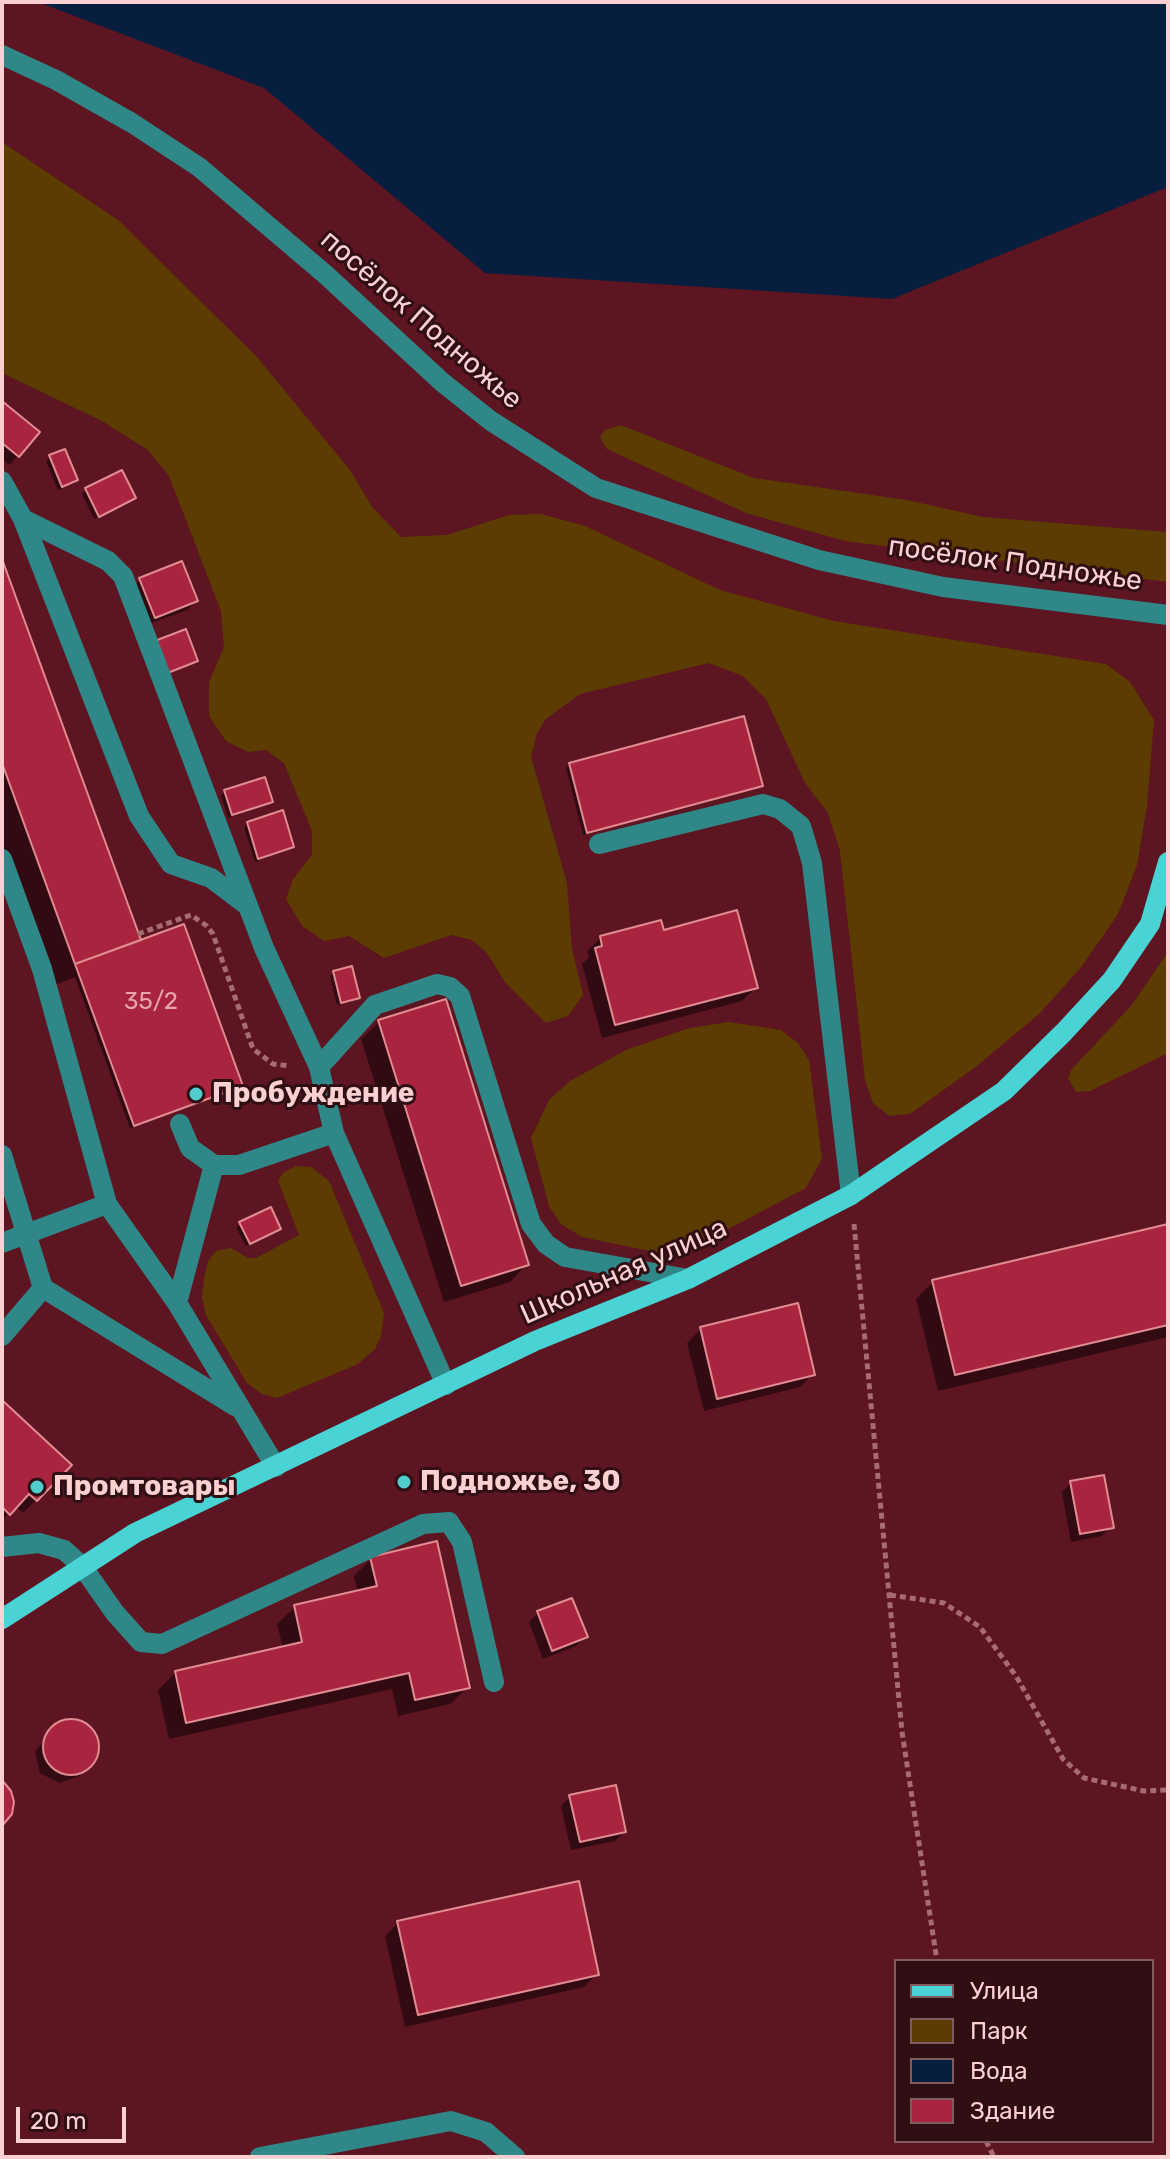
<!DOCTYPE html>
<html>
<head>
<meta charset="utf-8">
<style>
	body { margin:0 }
	#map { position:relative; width:1170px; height:2159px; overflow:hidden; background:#5d1521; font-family:Rubik,sans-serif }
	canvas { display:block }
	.frame { position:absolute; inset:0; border:4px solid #fccfd0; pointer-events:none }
	.legend { position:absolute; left:894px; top:1959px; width:260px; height:184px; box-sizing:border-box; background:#2f0f13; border:2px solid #815c5f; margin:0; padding:10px 14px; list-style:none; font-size:24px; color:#fccfd0 }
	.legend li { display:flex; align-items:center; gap:16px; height:40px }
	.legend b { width:40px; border:2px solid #815c5f }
	.scale { position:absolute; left:16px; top:2107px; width:110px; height:36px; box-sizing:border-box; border:4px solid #fccfd0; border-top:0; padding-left:10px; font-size:24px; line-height:28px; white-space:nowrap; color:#fccfd0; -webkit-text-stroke:6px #2f0f13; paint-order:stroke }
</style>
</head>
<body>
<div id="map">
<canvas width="1170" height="2159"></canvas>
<div class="frame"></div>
<ul class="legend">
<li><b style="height:10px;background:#49d3d5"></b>Улица</li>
<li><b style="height:22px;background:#5c3c00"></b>Парк</li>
<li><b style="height:22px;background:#061f3e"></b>Вода</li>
<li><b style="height:22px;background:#a9243e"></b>Здание</li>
</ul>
<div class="scale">20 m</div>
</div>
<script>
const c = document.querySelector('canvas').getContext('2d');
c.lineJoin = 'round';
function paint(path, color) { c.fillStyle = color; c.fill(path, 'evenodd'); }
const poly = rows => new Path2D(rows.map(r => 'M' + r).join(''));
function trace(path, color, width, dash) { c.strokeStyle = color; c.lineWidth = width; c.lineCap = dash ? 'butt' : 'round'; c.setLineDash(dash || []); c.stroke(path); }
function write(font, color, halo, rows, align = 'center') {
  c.font = font + ' Rubik,sans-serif'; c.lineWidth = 6; c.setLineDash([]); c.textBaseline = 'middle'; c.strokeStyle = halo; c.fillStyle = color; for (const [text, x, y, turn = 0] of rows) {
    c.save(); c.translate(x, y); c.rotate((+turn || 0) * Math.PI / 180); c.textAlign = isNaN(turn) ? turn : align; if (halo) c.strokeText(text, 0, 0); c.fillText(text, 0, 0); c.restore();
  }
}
paint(poly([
	[2,142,118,220,256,356,350,470,372,507,401,537,447,535,509,515,541,514,585,526,720,590,834,621,1106,664,1130,682,1154,720,1147,806,1137,865,1118,914,1082,966,1040,1013,977,1066,910,1114,889,1116,873,1103,865,1080,840,851,828,813,805,783,766,699,743,676,709,663,580,694,546,719,537,733,531,757,567,883,572,949,583,995,568,1016,546,1023,505,982,487,953,472,940,451,935,384,958,349,936,324,941,302,926,286,899,293,879,312,855,312,831,284,763,266,750,248,752,226,741,209,716,209,682,224,647,221,611,169,476,148,450,102,421,2,373],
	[621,425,754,478,907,500,983,517,1168,532,1168,582,845,541,746,513,607,449,600,437,605,430],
	[1168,952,1168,1053,1090,1091,1076,1092,1068,1078,1071,1070,1131,1006],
	[729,1022,781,1030,798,1043,809,1060,822,1159,806,1188,694,1247,677,1251,660,1253,582,1237,561,1224,549,1206,531,1138,549,1100,570,1081,626,1050,689,1028],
	[296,1166,311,1167,329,1181,384,1313,381,1336,375,1349,358,1364,277,1398,262,1394,247,1383,206,1315,202,1297,204,1279,208,1261,216,1251,231,1248,248,1258,256,1258,299,1235,278,1181,283,1173]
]), '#5c3c00');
paint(poly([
	[38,2,1168,2,1168,187,892,299,485,273,264,88]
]), '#061f3e');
paint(poly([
	[2,403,18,456,9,465,2,459],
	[50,457,76,480,72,484,58,490,46,461],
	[86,490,129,501,94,519,82,494],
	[2,565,139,942,241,1085,130,1128,75,977,52,986,2,850],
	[140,580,196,601,187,610,146,625,132,588],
	[570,764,760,786,583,835,566,768],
	[225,792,271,802,228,818,221,796],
	[248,823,292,847,255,862,244,827],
	[663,932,756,987,742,1001,602,1038,582,964,589,957,587,951,601,938],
	[334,972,358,997,354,1001,337,1005,330,976],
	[379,1022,527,1264,510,1282,444,1302,361,1039],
	[240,1224,279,1228,246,1246,236,1228],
	[1168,1226,1168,1337,938,1391,916,1299,933,1282],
	[701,1329,813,1374,800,1387,704,1411,687,1343],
	[2,1403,36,1500,23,1513,15,1506,2,1520],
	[1071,1483,1111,1527,1102,1536,1071,1542,1062,1492],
	[371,1559,468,1687,450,1704,398,1716,392,1689,169,1739,158,1690,176,1672,283,1648,277,1624,295,1607,358,1593,354,1576],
	[538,1613,585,1637,576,1646,543,1659,529,1622],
	[78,1721,94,1735,95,1757,80,1776,59,1783,40,1773,35,1752,57,1725],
	[570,1797,624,1832,615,1841,571,1850,561,1806],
	[398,1923,597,1974,584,1987,405,2027,385,1936]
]), '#0007');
const building = poly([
	[2,401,40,432,19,457,2,443,2,401],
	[65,449,78,480,62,487,49,455,65,449],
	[122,470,136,498,99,517,85,488,122,470],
	[2,559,141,940,75,964,2,763,2,559],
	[182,561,198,601,155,618,139,578,182,561],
	[186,629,198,661,165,674,152,642,186,629],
	[744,716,763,786,587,833,569,763,744,716],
	[265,777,273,802,232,815,224,790,265,777],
	[283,810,294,847,258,859,247,822,283,810],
	[737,910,758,988,615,1025,595,948,602,946,600,936,661,920,664,930,737,910],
	[184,924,243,1086,134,1126,75,964,184,924],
	[352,966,360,998,341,1003,333,971,352,966],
	[446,999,529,1265,461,1286,378,1020,446,999],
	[271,1207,281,1229,250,1244,239,1222,271,1207],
	[1168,1224,1168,1325,955,1375,932,1280,1168,1224],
	[798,1303,815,1375,717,1399,700,1327,798,1303],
	[2,1400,72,1465,37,1501,29,1494,10,1515,2,1507,2,1400],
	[1104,1475,1114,1528,1080,1534,1070,1481,1104,1475],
	[437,1541,470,1688,415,1700,409,1673,186,1723,175,1671,302,1642,294,1605,377,1586,370,1557,437,1541],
	[572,1598,588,1637,552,1651,537,1611,572,1598],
	'43 1747a28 28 0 1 1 56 0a28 28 0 1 1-56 0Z',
	[2,1780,11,1791,14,1802,12,1814,2,1826,2,1780],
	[616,1785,626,1832,580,1842,569,1795,616,1785],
	[579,1881,599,1975,418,2015,397,1921,579,1881]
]);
paint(building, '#a9243e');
trace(building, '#e18c91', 2);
trace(poly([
	[138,934,191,915,207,926,213,934,253,1049,273,1064,290,1066],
	[854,1224,902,1732,937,1961],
	[890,1595,944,1603,980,1627,1016,1676,1063,1759,1084,1778,1144,1791,1168,1790],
	[986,2141,994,2157]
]), '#a76b72', 5, [6, 4]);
trace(poly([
	[2,55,56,80,132,123,199,167,326,275,442,382,491,421,596,488,819,560,943,587,1168,615],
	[2,481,23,519,139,816,171,864,211,878,248,906],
	[23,519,108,561,123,576,264,948,319,1067,334,1133,446,1385],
	[599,844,763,804,780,809,801,826,812,863,851,1195],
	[2,859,42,969,107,1204,177,1303,276,1467],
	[319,1067,375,1005,437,984,450,987,460,996,531,1224,546,1244,565,1257,688,1279],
	[180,1124,190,1148,214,1165,239,1165,334,1133],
	[2,1155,43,1288,235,1406],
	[2,1243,107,1204],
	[177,1303,214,1165],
	[2,1336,43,1288],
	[2,1547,39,1543,64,1550,82,1566,115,1613,141,1642,162,1644,423,1524,449,1522,462,1542,494,1682],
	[260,2157,451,2121,486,2132,515,2157]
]), '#2f8788', 20);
trace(poly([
	[2,1619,135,1533,535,1341,688,1279,851,1195,1004,1091,1064,1032,1112,980,1150,924,1168,862]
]), '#49d3d5', 20);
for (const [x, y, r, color] of [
	[196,1094,8,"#52cdce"],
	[404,1482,8,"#52cdce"],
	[37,1487,8,"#52cdce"]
]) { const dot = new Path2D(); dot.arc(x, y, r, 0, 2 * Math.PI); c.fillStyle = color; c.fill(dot); trace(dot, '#2f0f13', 3); }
write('24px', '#e7a4ac', null, [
	["35/2",151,1002]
]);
write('28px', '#fccfd0', '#2f0f13', [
	["посёлок Подножье",421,320,41],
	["посёлок Подножье",1015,564,8],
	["Школьная улица",624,1272,-24]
]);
write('bold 28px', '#fccfd0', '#2f0f13', [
	["Пробуждение",212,1094],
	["Подножье, 30",420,1482],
	["Промтовары",53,1487]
], 'left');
</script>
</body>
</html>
